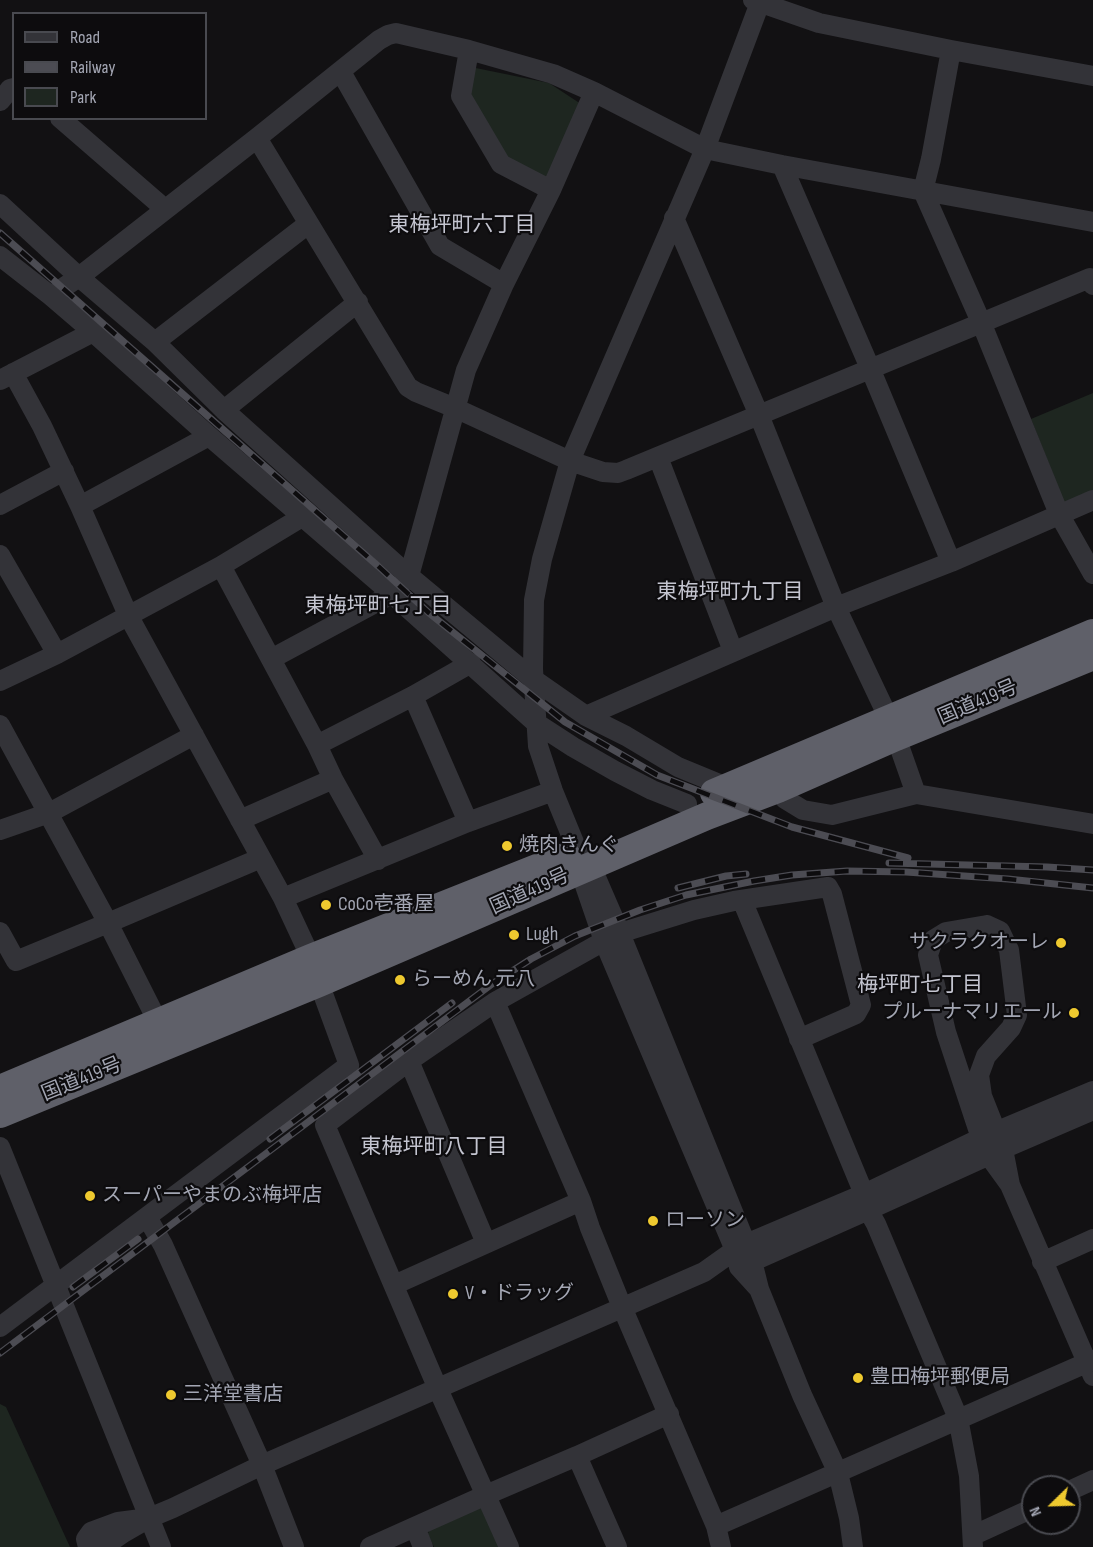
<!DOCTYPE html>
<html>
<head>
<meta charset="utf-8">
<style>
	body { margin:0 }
	#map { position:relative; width:1093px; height:1547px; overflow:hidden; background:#121113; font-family:"Sofia Sans Condensed",sans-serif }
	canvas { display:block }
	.legend { position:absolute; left:12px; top:12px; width:195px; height:108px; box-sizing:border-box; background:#0d0c0e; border:2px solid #494a50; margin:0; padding:8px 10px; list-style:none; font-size:18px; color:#a3a6b3 }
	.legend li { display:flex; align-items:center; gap:12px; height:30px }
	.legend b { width:30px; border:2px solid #494a50 }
	.north { position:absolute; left:1021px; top:1475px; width:60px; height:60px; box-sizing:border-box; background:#0d0c0e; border:2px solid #494a50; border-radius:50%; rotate:247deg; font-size:16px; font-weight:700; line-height:24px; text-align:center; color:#a3a6b3 }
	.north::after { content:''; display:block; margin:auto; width:21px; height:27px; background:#eec92f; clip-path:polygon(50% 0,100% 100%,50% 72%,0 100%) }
</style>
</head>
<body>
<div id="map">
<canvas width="1093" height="1547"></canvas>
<ul class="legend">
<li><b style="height:8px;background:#333338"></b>Road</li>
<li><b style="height:8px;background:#4c4c53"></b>Railway</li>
<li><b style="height:16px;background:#1e2620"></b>Park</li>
</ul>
<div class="north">N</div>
</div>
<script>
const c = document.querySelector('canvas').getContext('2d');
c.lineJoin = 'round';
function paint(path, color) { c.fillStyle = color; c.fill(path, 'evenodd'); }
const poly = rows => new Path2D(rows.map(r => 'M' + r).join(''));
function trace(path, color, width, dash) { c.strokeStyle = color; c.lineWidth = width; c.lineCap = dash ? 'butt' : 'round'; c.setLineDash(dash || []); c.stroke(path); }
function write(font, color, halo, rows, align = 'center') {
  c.font = font + ' "Sofia Sans Condensed","Noto Sans JP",sans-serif'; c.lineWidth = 4.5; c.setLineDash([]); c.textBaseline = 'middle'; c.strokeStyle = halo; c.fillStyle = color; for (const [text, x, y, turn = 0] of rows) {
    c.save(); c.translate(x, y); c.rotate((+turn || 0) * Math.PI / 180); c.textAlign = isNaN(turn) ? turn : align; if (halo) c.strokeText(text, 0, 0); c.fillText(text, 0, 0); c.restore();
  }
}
paint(poly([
	[466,66,549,83,581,104,545,180,509,161,466,96],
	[1093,393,1093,494,1070,504,1064,502,1031,419],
	[0,1404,6,1407,70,1547,0,1547],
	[481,1505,504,1547,434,1547,428,1534,430,1526]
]), '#1e2620');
trace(poly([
	[753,0,819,23,951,50,1093,76],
	[469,50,461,96,501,164,551,190],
	[951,50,931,159,923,191,981,322,1059,514,1093,574],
	[341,72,440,246,504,284],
	[0,101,10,89,14,88],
	[60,118,165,209],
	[257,138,408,387,416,392,455,408,570,461,603,472,618,473,626,470,1090,278,1093,285],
	[782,165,870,368,951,562],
	[0,204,79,277,155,342,224,410,409,576,533,679,586,716,626,736,678,767,729,788],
	[674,218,759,415,836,607,889,719],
	[0,256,51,296,93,332,209,436,392,594,536,723,573,747,615,771,652,790,687,804],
	[51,296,79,277,257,138,379,40,388,35,396,33,469,50,553,74,594,92,705,149,782,165,1093,222],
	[155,342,308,224],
	[13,373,42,426,80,506,128,615,283,898,311,958],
	[0,380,93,332],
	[224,410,358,302],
	[658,457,733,651],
	[0,505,64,471],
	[80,506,209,436],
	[0,555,57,654],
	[221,566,317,745,333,779,378,860],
	[271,659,392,594,409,576,466,370,504,284,551,190,594,92],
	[0,681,57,654,221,566,302,517],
	[586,716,836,607,951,562,1093,500],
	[0,725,108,923,158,1022],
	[896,737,916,794],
	[317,745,413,696,471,663],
	[778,789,785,799,803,810,832,815,916,794,1093,824],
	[240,820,333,779],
	[468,822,553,791],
	[0,830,49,813,194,735],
	[588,862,591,866,620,933,746,1244,752,1261,759,1289,802,1395,838,1473,849,1518,853,1547],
	[283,898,468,822,413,696],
	[742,900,864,1194],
	[987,925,1000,931,1009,950,1017,1015,1011,1028,986,1056,979,1075,982,1096,1003,1149,1010,1185,989,1156,981,1138,946,1032,928,955,933,940,946,932,987,925],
	[0,932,16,961,108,923,261,858],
	[620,933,694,910,734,901,828,887,832,894,861,1005,856,1014,799,1039],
	[495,1002,581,1201,590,1228,622,1307,716,1526,721,1547],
	[409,1061,486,1243],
	[0,1147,161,1547],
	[1010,1185,1093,1376],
	[868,1210,876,1224,958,1418,969,1476,973,1547],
	[147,1217,163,1245,262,1465,294,1547],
	[1042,1262,1093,1239],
	[742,1266,868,1210,1003,1149,1093,1110],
	[394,1285,581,1201],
	[759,1289,739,1267,735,1250,604,941,580,871,578,852,553,791,538,746,533,669,534,600,542,559,570,461,705,149,761,0],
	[0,1327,349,1065,319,983],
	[577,1456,617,1547],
	[1069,1491,1093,1480],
	[716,1526,1093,1360],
	[415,1527,423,1547],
	[974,1535,1033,1508],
	[88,1547,86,1539,91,1532,118,1522,141,1519],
	[105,1547,106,1545,123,1533,149,1518,173,1508,262,1465,704,1272,735,1250,746,1244,864,1194,981,1138,1093,1091],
	[370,1547,486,1495,577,1456,669,1414],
	[509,1547,438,1389,325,1125,409,1061,495,1002,604,941]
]), '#333338', 20);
trace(poly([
	[714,793,1093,633],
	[0,1089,311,958,567,856],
	[0,1114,319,983,707,816,778,789,896,737,1093,656]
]), '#5f6069', 28);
const rail = poly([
	[0,233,378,566,429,613,565,722,657,775,792,827,908,858],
	[889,863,1047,867,1093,870],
	[678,888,726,876,746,874],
	[270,1139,452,1003],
	[73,1287,138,1239],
	[0,1353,492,984,531,959,575,936,640,910,686,895,754,881,792,875,847,871,906,872,1008,879,1093,888]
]);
trace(rail, '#4c4c53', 7);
trace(rail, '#0d0c0e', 4.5, [14]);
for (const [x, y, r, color] of [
	[507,846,6,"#eec92f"],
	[326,905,6,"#eec92f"],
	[514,935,6,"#eec92f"],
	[1061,943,6,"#eec92f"],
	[400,980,6,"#eec92f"],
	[1074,1013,6,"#eec92f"],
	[90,1196,6,"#eec92f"],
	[653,1221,6,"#eec92f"],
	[453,1294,6,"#eec92f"],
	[858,1378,6,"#eec92f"],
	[171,1395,6,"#eec92f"]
]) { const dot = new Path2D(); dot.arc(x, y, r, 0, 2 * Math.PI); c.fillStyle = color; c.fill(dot); trace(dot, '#0d0c0e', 2); }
write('20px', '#a3a6b3', '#0d0c0e', [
	["国道419号",978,703,-23],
	["国道419号",530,892,-24],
	["国道419号",82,1080,-22]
]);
write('20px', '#a3a6b3', '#0d0c0e', [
	["焼肉きんぐ",519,846],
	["CoCo壱番屋",338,905],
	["Lugh",526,935],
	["サクラクオーレ",1049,943,"right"],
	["らーめん 元八",412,980],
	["プルーナマリエール",1062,1013,"right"],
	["スーパーやまのぶ梅坪店",102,1196],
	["ローソン",665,1221],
	["V・ドラッグ",465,1294],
	["豊田梅坪郵便局",870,1378],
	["三洋堂書店",183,1395]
], 'left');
write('21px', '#c4c5d0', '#0d0c0e', [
	["東梅坪町六丁目",462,226],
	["東梅坪町九丁目",730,593],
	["東梅坪町七丁目",378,607],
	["梅坪町七丁目",920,986],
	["東梅坪町八丁目",434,1148]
]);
</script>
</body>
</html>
